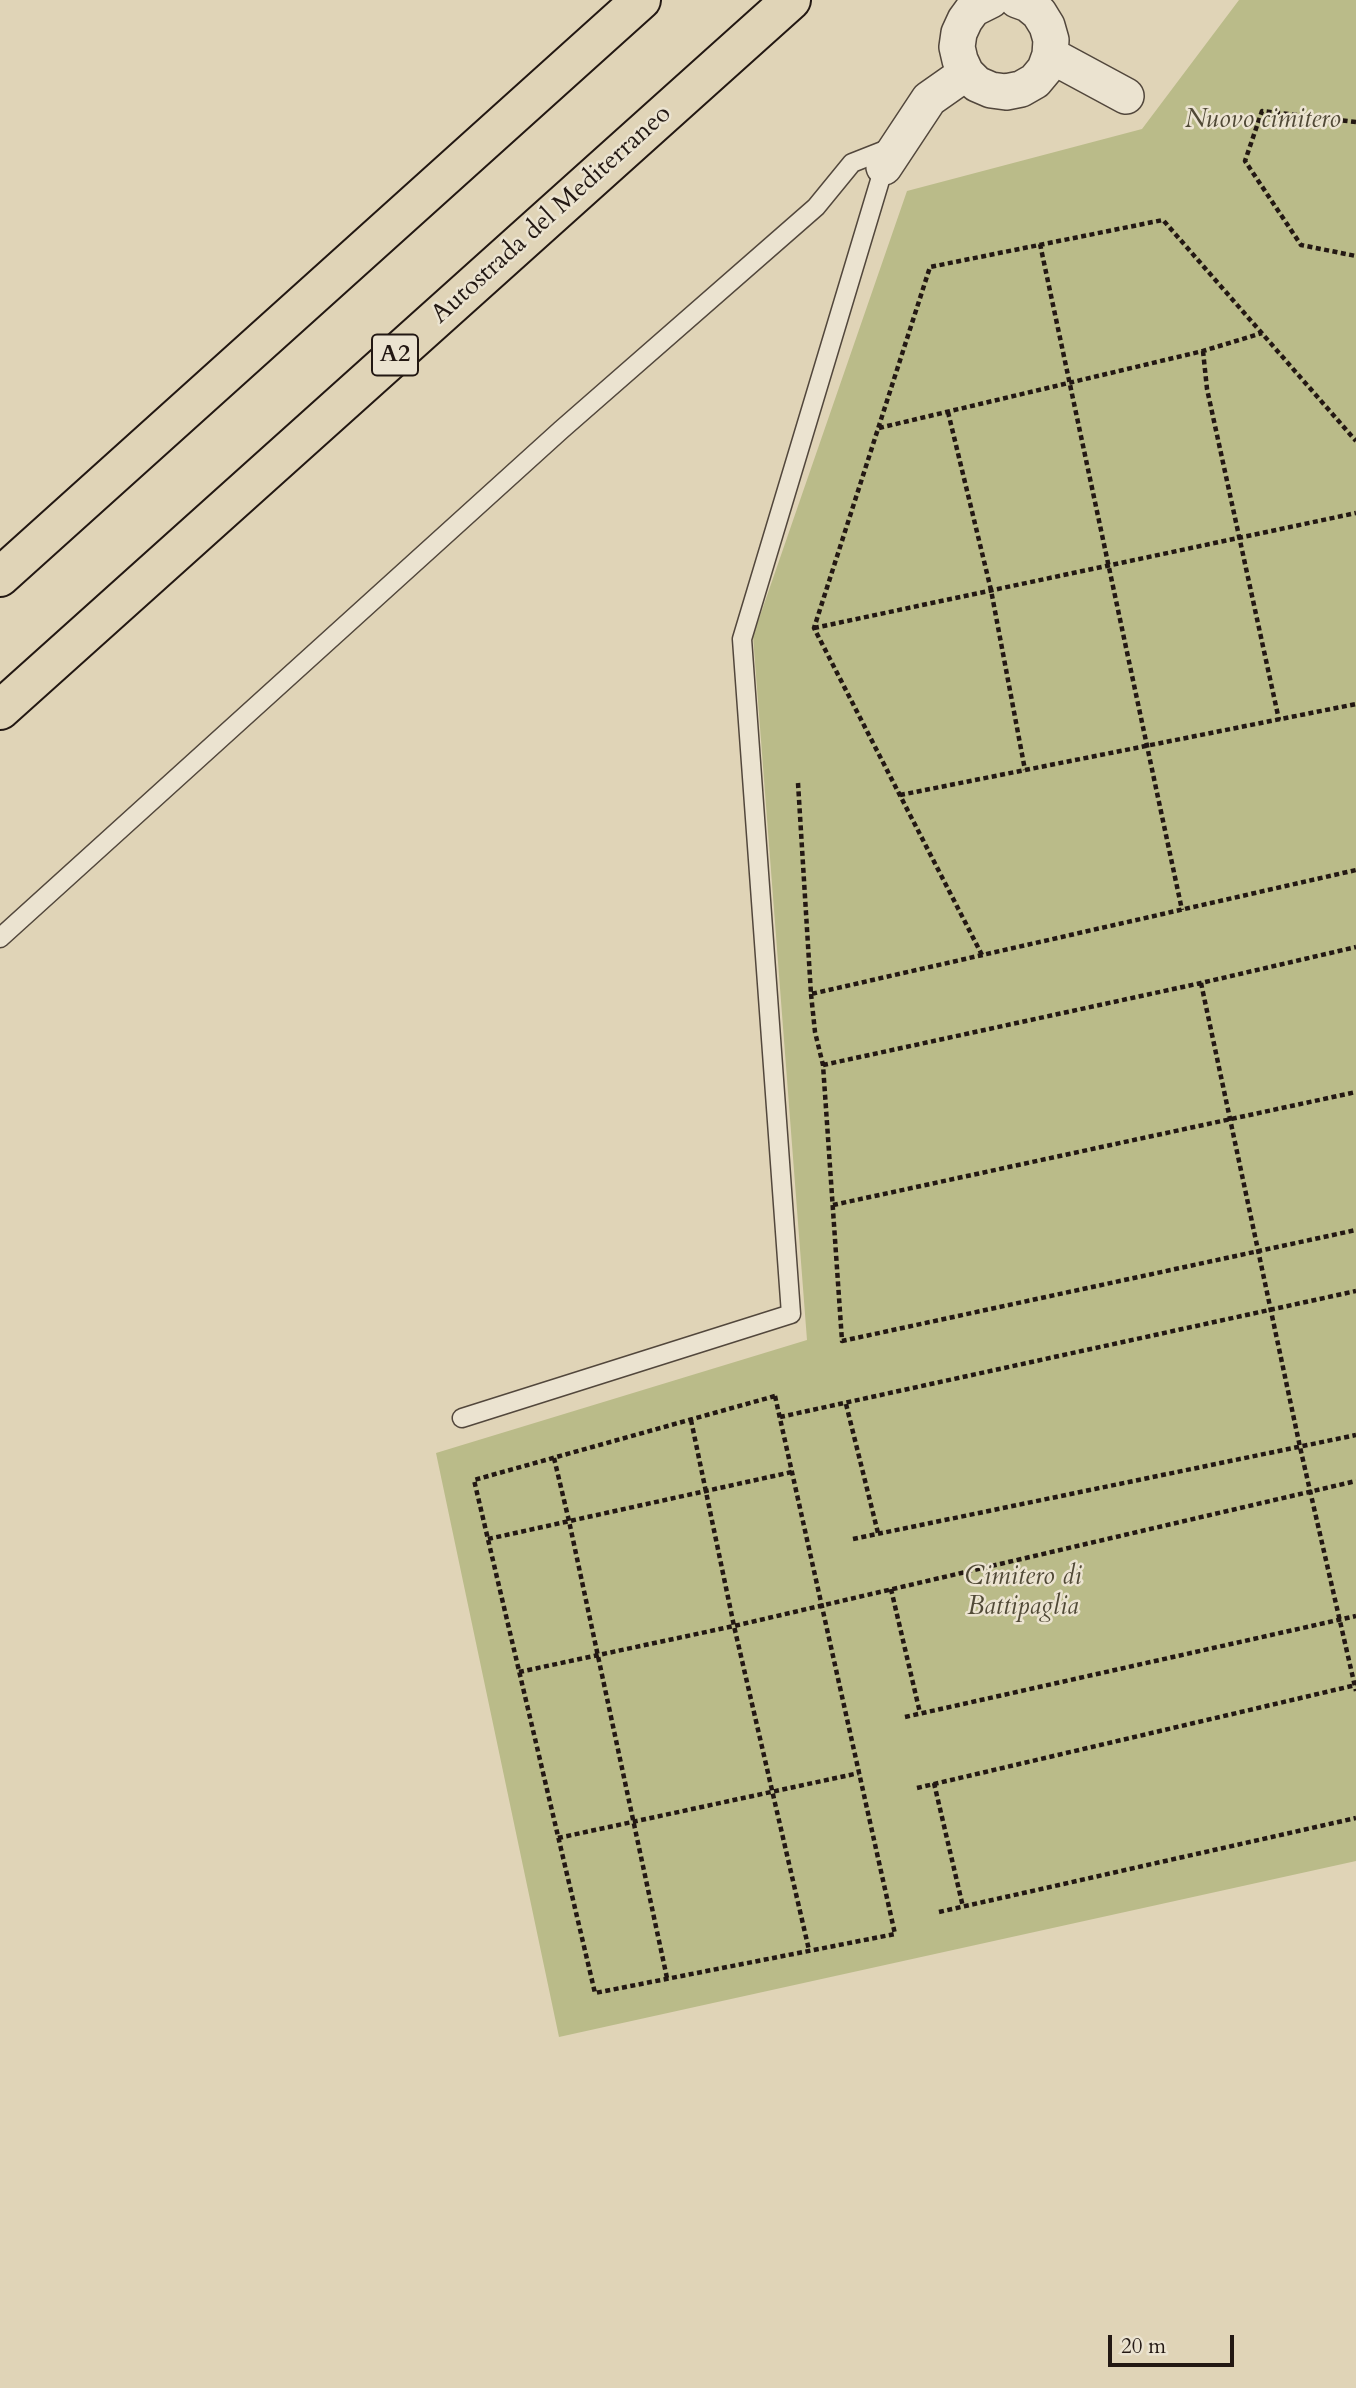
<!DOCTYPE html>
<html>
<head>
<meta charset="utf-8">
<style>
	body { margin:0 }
	#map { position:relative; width:1356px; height:2388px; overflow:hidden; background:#e0d4b7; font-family:Cardo,serif }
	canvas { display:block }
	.scale { position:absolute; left:1108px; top:2335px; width:126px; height:32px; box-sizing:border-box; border:4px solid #231813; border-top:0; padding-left:9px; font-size:21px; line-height:24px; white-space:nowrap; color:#231813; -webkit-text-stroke:5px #ebe3d0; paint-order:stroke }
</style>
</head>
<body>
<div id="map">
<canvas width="1356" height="2388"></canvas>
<div class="scale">20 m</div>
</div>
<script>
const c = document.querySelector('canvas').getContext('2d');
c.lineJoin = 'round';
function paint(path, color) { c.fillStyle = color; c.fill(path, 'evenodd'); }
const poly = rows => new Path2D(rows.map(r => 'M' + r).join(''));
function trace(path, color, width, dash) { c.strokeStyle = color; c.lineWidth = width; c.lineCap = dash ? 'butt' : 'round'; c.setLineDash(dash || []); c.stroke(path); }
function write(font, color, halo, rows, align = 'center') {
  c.font = font + ' Cardo,serif'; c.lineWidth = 5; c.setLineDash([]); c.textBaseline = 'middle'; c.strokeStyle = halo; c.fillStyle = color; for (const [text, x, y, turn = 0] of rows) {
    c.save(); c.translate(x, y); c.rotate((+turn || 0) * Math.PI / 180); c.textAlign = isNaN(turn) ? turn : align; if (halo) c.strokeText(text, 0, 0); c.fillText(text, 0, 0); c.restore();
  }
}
paint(poly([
	[1239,0,1356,0,1356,1861,559,2037,436,1453,807,1340,753,636,907,191,1142,129]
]), '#babb89');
const lane = poly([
	[0,938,561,430,816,207,852,163,890,148],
	[462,1418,791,1314,742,639,884,167]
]);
const street = poly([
	[991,0,973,9,965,20,959,33,957,47,960,60,966,73,977,84,991,90,1006,92,1021,89,1035,81,1045,69,1050,55,1051,40,1047,26,1039,13,1028,4,1017,0],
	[1050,55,1126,96],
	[884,167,929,99,966,73]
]);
const highway = poly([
	[0,577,641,0],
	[0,710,791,0]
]);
trace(lane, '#52473c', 21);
trace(street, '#52473c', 38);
trace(highway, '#231813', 42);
trace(poly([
	[1356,122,1262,111,1245,161,1301,245,1356,256],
	[1040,244,1182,910],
	[1203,351,1207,389,1279,720],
	[948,412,991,590,1025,770],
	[879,428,1203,351,1262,333],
	[814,628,1356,513],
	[798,783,811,994,1356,870],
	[900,795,1356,704],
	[982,955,814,628,930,267,1163,220,1356,441],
	[1201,983,1300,1447,1356,1691],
	[811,994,815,1032,823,1065,842,1341,1356,1230],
	[823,1065,1201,983,1356,947],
	[833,1205,1356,1092],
	[775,1396,895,1934,595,1993,474,1480,775,1396],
	[846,1404,878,1533],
	[780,1417,1356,1291],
	[691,1420,734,1626,809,1950],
	[554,1458,569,1521,667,1978],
	[488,1539,792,1472],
	[853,1539,1356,1435],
	[891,1589,920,1713],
	[519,1672,734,1626,1356,1481],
	[905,1717,1356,1616],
	[934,1783,963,1907],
	[917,1788,1356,1685],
	[558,1838,859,1773],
	[939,1912,1356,1818]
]), '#231813', 4.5, [5, 3.5]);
trace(lane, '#ebe3d0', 18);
trace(street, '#ebe3d0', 35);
trace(highway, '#e0d4b7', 38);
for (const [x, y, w] of [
	[395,355,46]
]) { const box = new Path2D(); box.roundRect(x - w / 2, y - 20.5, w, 41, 5); c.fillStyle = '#ebe3d0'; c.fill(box); trace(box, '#231813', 2); }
write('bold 24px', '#231813', null, [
	["A2",395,355]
]);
write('italic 26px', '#504936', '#ebe3d0', [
	["Nuovo cimitero",1263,121],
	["Cimitero di",1023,1578],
	["Battipaglia",1023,1608]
]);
write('26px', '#231813', '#ebe3d0', [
	["Autostrada del Mediterraneo",552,215,-42]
]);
</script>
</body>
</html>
